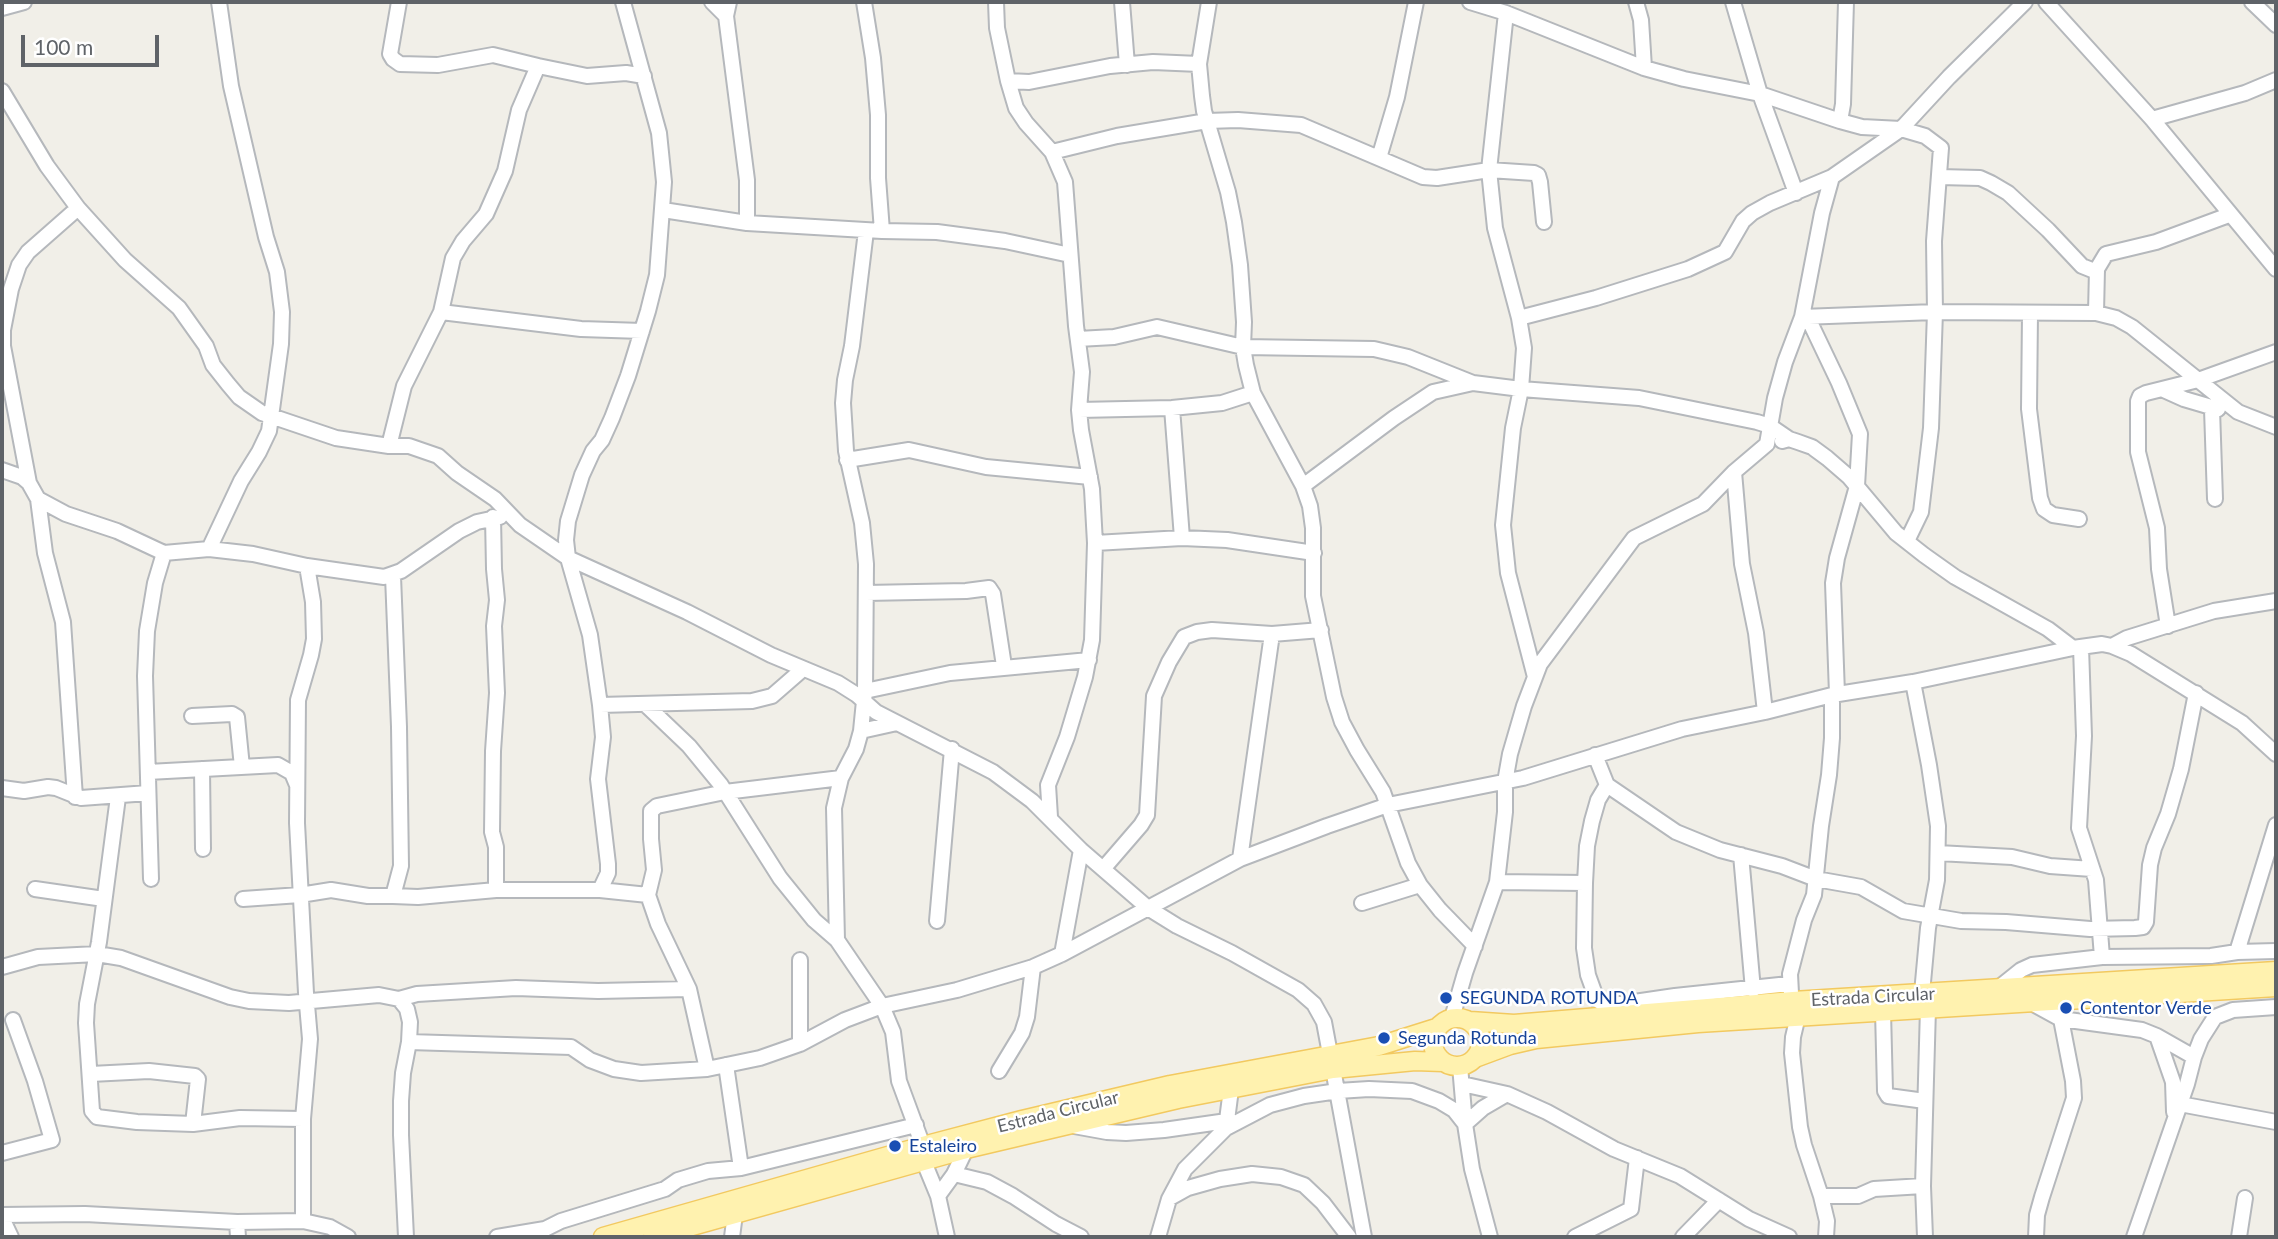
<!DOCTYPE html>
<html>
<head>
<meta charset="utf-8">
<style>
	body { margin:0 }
	#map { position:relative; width:2278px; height:1239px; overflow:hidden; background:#f1efe8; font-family:Lato,sans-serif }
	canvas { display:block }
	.frame { position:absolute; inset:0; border:4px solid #5f6368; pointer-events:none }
	.scale { position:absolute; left:21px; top:35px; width:138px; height:32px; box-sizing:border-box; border:4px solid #5f6368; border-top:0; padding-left:9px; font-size:21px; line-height:24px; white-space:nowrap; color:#5f6368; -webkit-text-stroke:5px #fff; paint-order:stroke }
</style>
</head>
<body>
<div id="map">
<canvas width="2278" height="1239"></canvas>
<div class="frame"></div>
<div class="scale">100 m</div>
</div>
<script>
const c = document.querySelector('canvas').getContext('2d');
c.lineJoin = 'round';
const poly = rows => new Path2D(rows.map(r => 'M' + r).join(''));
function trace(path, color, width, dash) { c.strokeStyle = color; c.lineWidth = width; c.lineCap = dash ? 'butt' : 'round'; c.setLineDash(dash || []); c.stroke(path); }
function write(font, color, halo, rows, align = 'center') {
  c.font = font + ' Lato,sans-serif'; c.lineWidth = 5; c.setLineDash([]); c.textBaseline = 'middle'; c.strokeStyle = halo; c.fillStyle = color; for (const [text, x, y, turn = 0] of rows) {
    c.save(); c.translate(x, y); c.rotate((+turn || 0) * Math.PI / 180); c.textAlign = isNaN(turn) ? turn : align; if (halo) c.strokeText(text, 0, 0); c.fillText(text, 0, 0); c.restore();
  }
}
const minor = poly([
	[399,2,390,54,393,59,400,64,438,65,493,55,538,66],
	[712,2,726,16],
	[729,2,726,16,747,180,747,223],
	[864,2,873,58,878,115,878,178,882,231],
	[996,2,997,28,1008,81,1016,108,1026,123,1052,152,1065,182,1076,326,1082,372,1079,410,1081,430,1092,489,1095,543,1092,640,1085,677,1067,737,1048,785,1050,817],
	[1122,2,1127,65],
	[1209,2,1199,64,1202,96,1204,111,1228,192,1234,222,1240,265,1244,322,1243,347,1246,365,1253,393,1303,486,1310,506,1313,528,1313,596,1334,697,1342,722,1357,750,1383,792,1408,863,1420,885,1440,910,1475,946],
	[1470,2,1506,13,1644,68,1684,79,1760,94,1840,121,1862,127,1901,129,1925,136,1941,148,1934,241,1935,312,1931,428,1921,512,1907,541],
	[1636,2,1641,20,1644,68],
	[1733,2,1760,94,1796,193],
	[2046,2,2152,119,2276,269],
	[2252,2,2276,25],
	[2,8,24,2],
	[1506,13,1489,170,1495,228,1519,318,1524,348,1521,389,1513,428,1503,525,1508,573,1535,677],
	[1008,81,1029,82,1110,66,1153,62,1199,64],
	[2,91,47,166,78,208,125,260,179,308,206,346,213,365,228,384,239,397,262,413,336,438,389,446,409,446,438,456,457,473,495,499,520,525,568,558,687,612,771,655,838,683,857,695,876,712,993,772,1032,801,1081,850,1148,908,1177,926,1232,953,1298,990,1314,1004,1324,1022,1330,1054],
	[2152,119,2245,93,2276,80],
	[1840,121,1843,104,1846,2],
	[1052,152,1117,136,1207,121,1238,120,1301,125,1423,177,1437,178,1489,170,1534,173,1538,175,1540,182,1544,222],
	[1379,158,1397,97,1416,2],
	[1939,177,1980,178,1991,183,2008,193,2048,230,2082,266,2097,272],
	[663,210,747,223,882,231,937,232,1005,241,1070,255],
	[441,312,453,258,463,241,486,214,505,171,519,110,538,66,587,76,626,73,644,76],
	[2096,313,2097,269,2106,254,2156,242,2229,215],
	[2030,314,2029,409,2040,498,2044,509,2053,515,2079,519],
	[1802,317,1935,312,2096,313,2116,318,2132,327,2238,412,2276,427],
	[1519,318,1596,298,1688,269,1725,252,1743,221,1752,213,1770,203,1832,177,1901,129,1949,77,2025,2],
	[1808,318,1839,383,1860,434,1857,486,1837,558,1833,583,1837,694],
	[1078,339,1114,337,1157,327,1243,347,1374,349,1408,357,1473,383,1521,389,1639,398,1757,422,1770,426,1789,439],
	[2164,390,2184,399,2218,409],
	[1172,408,1182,538],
	[2212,409,2215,499],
	[1079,410,1172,408,1222,403,1253,393],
	[1782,441,1789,439,1798,442,1812,447,1827,458,1849,477,1896,533,1924,555,1955,577,2048,629,2073,648],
	[389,446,404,386,441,312,581,329,642,331],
	[847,460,909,450,986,467,1090,477],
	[2,470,22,477,29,483,38,499,45,553,63,622,75,797],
	[1734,472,1742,564,1756,633,1765,712],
	[29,483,3,346,3,330,11,289,19,265,28,252,78,208],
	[1303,486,1394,418,1433,392,1473,383],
	[38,499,66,514,117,531,164,553,209,549,241,481,259,452,269,431,281,344,282,312,277,272,266,237,231,86,219,2],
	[493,517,494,569,497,600,494,626,497,693,493,751,492,832,496,847,496,890],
	[1095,543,1182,538,1227,540,1314,553],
	[209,549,253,554,307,566,384,577,401,571,459,531,477,522,500,517],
	[393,576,399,727,401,866,393,896,418,897,496,890,600,890,608,873,608,864,598,779,603,737,600,705,590,635,568,558,566,540,568,521,582,475,593,451,602,440,612,418,628,376,648,311,657,275,664,182,659,133,623,2],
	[866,593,966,591,989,588,993,594,1004,666],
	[2168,626,2159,569,2157,528,2138,452,2138,401,2140,396,2146,393,2198,380,2276,352],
	[2112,646,2127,638,2214,611,2276,601],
	[2081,647,2084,736,2079,828,2096,880,2102,957],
	[1913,682,1929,765,1938,826,1937,880,1928,928,1922,993],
	[865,691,950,673,1089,660],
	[600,705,752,701,772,696,803,669],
	[646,705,689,746,721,785,780,878,814,920,837,940,882,1006,893,1032,899,1081,923,1146],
	[192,716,232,714,237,717,242,767],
	[861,731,897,723],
	[1595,755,1607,785,1676,832,1720,850,1782,866,1816,879,1861,887,1903,911,1961,921,2006,922,2090,929,2135,928,2143,927,2146,922,2150,865,2154,848,2168,814,2181,769,2196,693],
	[202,769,203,849],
	[148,772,278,765,292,773,297,785],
	[1607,785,1598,800,1592,821,1587,846,1585,883,1584,948,1588,975,1597,1000,1607,1006,1675,996,1789,984],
	[2,788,24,791,48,787,56,788,81,798,148,793],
	[118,797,99,942,87,1004,86,1023,92,1111,97,1117,137,1122,193,1124,240,1118,303,1119],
	[1938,853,2012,857,2050,866,2092,869],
	[1741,855,1753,990],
	[1240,859,1272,634],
	[1103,869,1141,825,1147,815,1154,696,1169,662,1184,637,1197,632,1212,630,1272,634,1321,630],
	[151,879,145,676,147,631,155,583,164,553],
	[1497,882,1585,883],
	[35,889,104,899],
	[600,890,648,895],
	[243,899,300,895,331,890,368,896,393,896],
	[1362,903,1420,885],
	[937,921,952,749],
	[837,940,834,808,841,778,856,749,861,731,865,691,866,564,862,523,846,451,843,403,845,380,852,346,866,231],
	[2237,952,2276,825],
	[1062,954,1081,850],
	[800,960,800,1044],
	[2,967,38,957,97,954,121,958,230,997,249,1001,289,1003,379,995,399,999,407,1009,410,1022,409,1042,403,1073,401,1101,401,1135,406,1237],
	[1996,990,2021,970,2032,965,2102,957,2211,956,2237,952,2276,951],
	[1791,993,1790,974,1804,920,1814,895,1821,826,1829,775,1832,738,1832,695],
	[399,999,417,994,516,988,598,991,689,989],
	[2030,1002,2061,1019,2142,1030,2157,1036,2194,1057,2187,1084,2134,1237],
	[1883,1011,1885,1091,1888,1096,1925,1101],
	[1798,1016,1793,1037,1792,1053,1800,1127,1804,1145,1821,1196,1827,1221,1826,1237],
	[1452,1018,1465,973,1497,882,1505,812,1505,782,1510,754,1524,706,1540,664,1634,538,1703,504,1734,472,1767,444,1775,398,1785,362,1802,317,1822,213,1832,177],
	[2157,1036,2173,1082,2174,1112],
	[409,1042,571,1047,590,1060,614,1069,641,1073,707,1069,760,1058,800,1044,845,1020,882,1006,957,990,1033,967,1062,954,1240,859,1327,826,1388,805,1523,778,1682,729,1765,712,1832,695,1913,682,2073,648,2102,644,2112,646,2131,654,2242,723,2276,754],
	[2194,1057,2201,1039,2215,1017,2233,1010,2276,1007],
	[726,1065,741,1168],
	[1460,1066,1465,1124,1472,1169,1490,1237],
	[707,1069,689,989,658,924,648,895,654,870,651,839,651,811,657,806,725,792,841,778],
	[1333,1069,1364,1237],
	[999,1071,1022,1033,1027,1017,1033,967],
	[91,1074,149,1071,195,1076,198,1079,193,1124],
	[1462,1084,1507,1094,1547,1112,1614,1149,1680,1176,1749,1219,1789,1237],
	[2180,1104,2276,1122],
	[1074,1126,1107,1132,1126,1133,1164,1130,1227,1121],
	[1226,1128,1231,1089],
	[2,1153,52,1140,35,1081,13,1020],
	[924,1162,938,1196,947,1237],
	[954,1174,987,1182,1013,1196,1056,1224,1081,1237],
	[938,1196,954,1174,966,1149],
	[1821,1196,1858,1196,1874,1189,1923,1186],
	[1170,1198,1188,1188,1220,1179,1252,1174,1281,1177,1304,1185,1323,1203,1349,1237],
	[2,1215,85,1214,237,1222,303,1221,330,1227,348,1237],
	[2,1218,11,1237],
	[303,1221,303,1119,310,1039,306,993,297,823,298,700,311,655,314,639,313,602,307,566],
	[237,1222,238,1237],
	[497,1237,545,1229,561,1221,665,1189,678,1180,708,1171,741,1168,916,1125],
	[732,1237,735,1214],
	[1158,1237,1169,1199,1185,1169,1226,1128,1270,1105,1304,1096,1338,1091,1369,1089,1412,1091,1439,1101,1454,1110,1465,1124,1483,1108,1507,1094],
	[1575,1237,1631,1209,1637,1158],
	[1683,1237,1719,1200],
	[1925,1237,1923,1186,1928,1008],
	[2036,1237,2037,1215,2042,1197,2074,1098,2073,1081,2061,1019],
	[2239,1237,2245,1198]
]);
const major = poly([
	'1433 1042a24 24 0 1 1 48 0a24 24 0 1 1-48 0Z',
	[1470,1021,1514,1024,1793,1001,2276,971],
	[1475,1058,1510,1045,1536,1039,1698,1023,2276,987],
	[603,1237,923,1146,1022,1120,1170,1085,1379,1046,1436,1028],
	[653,1237,966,1149,1178,1099,1333,1069,1415,1061,1443,1062]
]);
trace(minor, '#b5b8bc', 18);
trace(major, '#f2c960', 21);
trace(minor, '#fff', 14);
trace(major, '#fff2af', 18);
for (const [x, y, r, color] of [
	[1446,998,7,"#1a4fb4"],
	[2066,1008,7,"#1a4fb4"],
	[1384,1038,7,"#1a4fb4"],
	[895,1146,7,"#1a4fb4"]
]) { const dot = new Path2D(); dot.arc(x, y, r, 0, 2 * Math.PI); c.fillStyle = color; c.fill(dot); trace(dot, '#fff', 2.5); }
write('18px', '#5f6368', '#fff', [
	["Estrada Circular",1873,997,-3],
	["Estrada Circular",1058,1112,-14]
]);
write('18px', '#164399', '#fff', [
	["SEGUNDA ROTUNDA",1460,998],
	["Contentor Verde",2080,1008],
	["Segunda Rotunda",1398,1038],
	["Estaleiro",909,1146]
], 'left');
</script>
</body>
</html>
